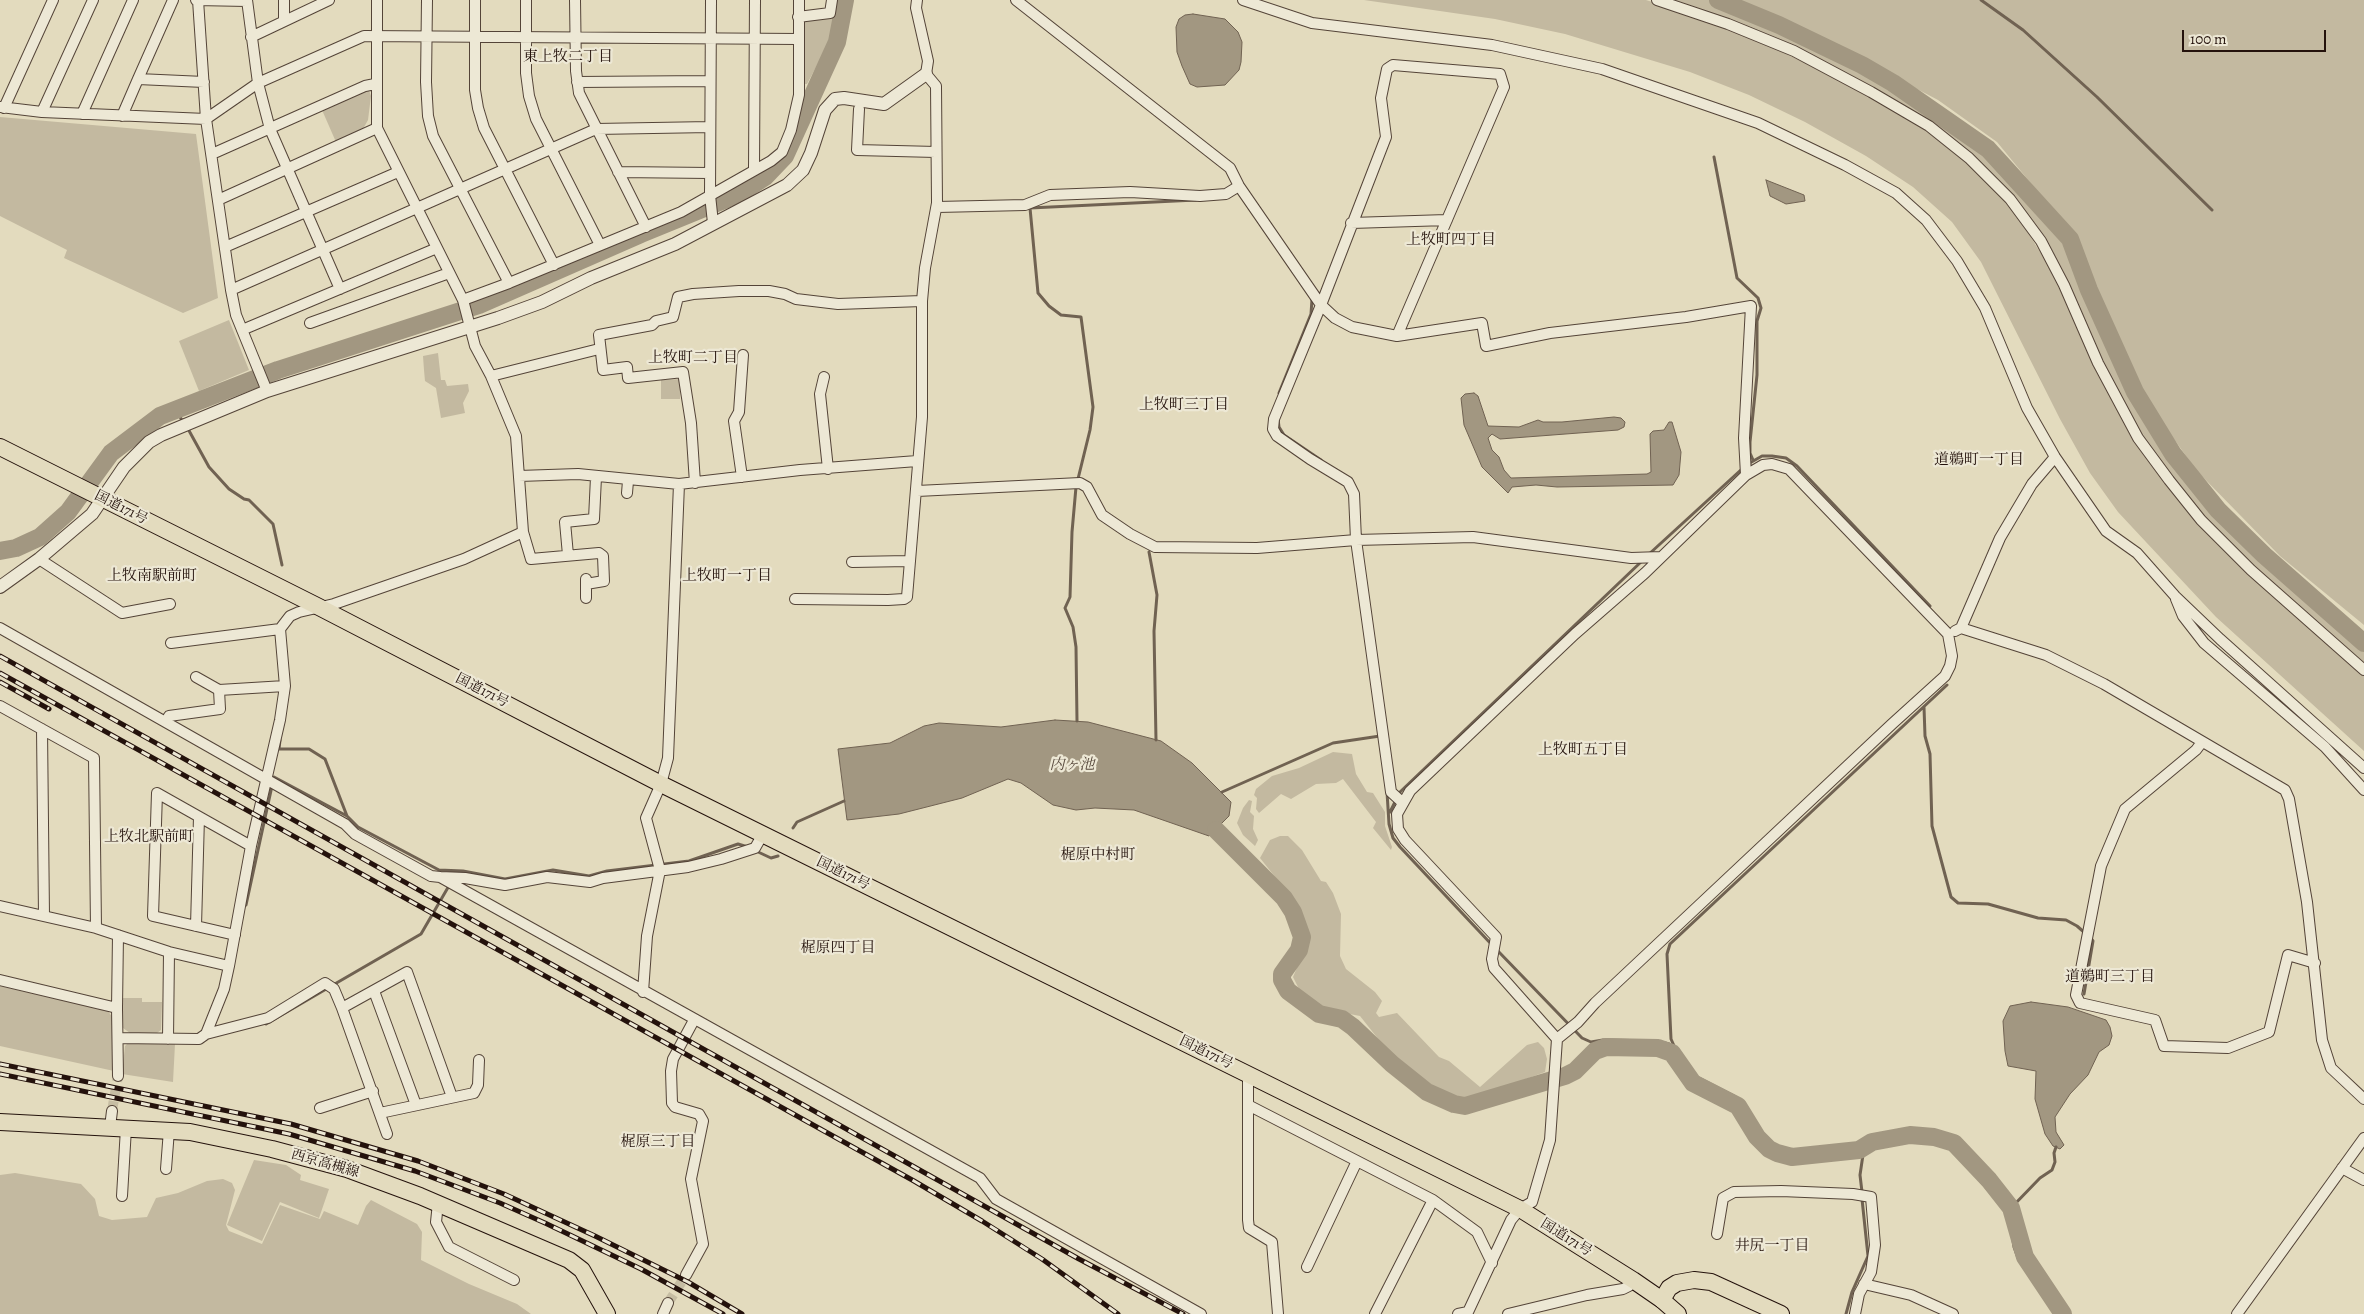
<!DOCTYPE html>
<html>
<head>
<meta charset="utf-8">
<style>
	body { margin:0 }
	#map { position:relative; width:2364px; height:1314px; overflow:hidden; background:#e3dbbe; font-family:Alegreya,serif }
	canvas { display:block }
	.scale { position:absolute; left:2182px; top:30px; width:144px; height:22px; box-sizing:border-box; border:2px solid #24120c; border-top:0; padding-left:6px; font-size:15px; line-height:18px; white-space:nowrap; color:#24120c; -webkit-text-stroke:4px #ede8d5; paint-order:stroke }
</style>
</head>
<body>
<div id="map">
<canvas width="2364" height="1314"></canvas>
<div class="scale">100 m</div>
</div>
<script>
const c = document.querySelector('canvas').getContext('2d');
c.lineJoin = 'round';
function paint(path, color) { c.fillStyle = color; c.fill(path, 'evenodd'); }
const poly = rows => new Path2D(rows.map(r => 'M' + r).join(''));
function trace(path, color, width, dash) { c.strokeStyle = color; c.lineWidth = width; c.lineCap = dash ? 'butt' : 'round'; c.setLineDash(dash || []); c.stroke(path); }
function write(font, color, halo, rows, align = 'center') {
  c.font = font + ' Alegreya,"Noto Serif JP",serif'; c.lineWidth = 4.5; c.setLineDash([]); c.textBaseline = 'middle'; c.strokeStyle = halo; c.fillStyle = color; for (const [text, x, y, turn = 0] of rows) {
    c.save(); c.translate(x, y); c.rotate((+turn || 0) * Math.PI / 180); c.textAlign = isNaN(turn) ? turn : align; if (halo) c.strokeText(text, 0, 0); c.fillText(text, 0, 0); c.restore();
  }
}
paint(poly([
	[1364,0,1646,0,1706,19,1780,51,1853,86,1911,120,1957,154,1995,188,2022,223,2053,273,2110,394,2197,518,2364,675,2364,751,2216,617,2118,512,2090,473,2060,419,1981,262,1952,222,1913,187,1866,156,1805,122,1749,95,1690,72,1565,34,1495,19],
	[1672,0,1711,0,1779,27,1891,85,1989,154,2042,212,2069,254,2132,392,2171,455,2214,510,2268,562,2364,647,2364,665,2279,591,2226,540,2182,491,2142,439,2014,197,1880,93],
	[1739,0,2364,0,2364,625,2280,556,2196,470,2152,408,2124,355,2089,274,2052,209,1997,142,1938,100,1805,30],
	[806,17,835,17,832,37,807,84,802,84,802,22],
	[369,90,371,96,368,120,363,129,336,142,322,110],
	[0,117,196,134,218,298,183,313,64,258,67,250,0,216],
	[229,320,249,370,199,391,179,341],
	[438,353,441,380,445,380,447,386,468,384,469,391,463,403,465,413,441,418,436,388,425,381,424,370,423,356],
	[680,379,680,399,661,399,661,380],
	[1333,752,1352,754,1356,774,1367,792,1373,793,1385,812,1385,826,1392,847,1391,850,1373,828,1376,822,1343,779,1336,783,1316,784,1291,799,1281,794,1259,813,1256,809,1257,798,1254,795,1256,789,1272,776,1299,768],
	[1249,800,1252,801,1250,812,1254,816,1253,829,1258,840,1255,846,1243,835,1237,823,1243,808],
	[1280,836,1288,836,1302,850,1321,881,1326,882,1333,893,1341,914,1340,956,1346,969,1375,992,1382,1001,1376,1013,1379,1017,1397,1013,1439,1057,1449,1061,1480,1087,1527,1045,1538,1042,1544,1048,1547,1059,1545,1072,1471,1099,1460,1101,1439,1090,1391,1055,1360,1016,1324,1009,1301,993,1293,977,1304,951,1307,933,1302,914,1296,903,1260,858,1270,840],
	[0,986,108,1011,113,1018,114,1071,0,1046],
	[122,998,142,998,142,1002,162,1002,161,1030,157,1033,130,1033,123,1028],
	[128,1043,175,1044,173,1082,122,1074,125,1046],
	[254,1160,286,1165,301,1175,300,1180,329,1189,319,1218,280,1202,262,1241,227,1225],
	[15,1173,81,1184,95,1199,99,1216,112,1220,147,1217,156,1198,178,1193,207,1181,223,1179,232,1183,235,1190,226,1225,229,1231,262,1244,280,1205,320,1219,324,1211,358,1225,366,1206,371,1200,417,1224,422,1232,421,1260,469,1284,517,1304,531,1314,0,1314,0,1175]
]), '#c3b9a0');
const water = poly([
	[1193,14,1225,19,1238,32,1242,42,1241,62,1239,70,1225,85,1197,87,1190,84,1182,66,1177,52,1176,27,1179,19,1185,15,1193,14],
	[1766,180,1804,195,1805,201,1786,204,1770,196,1766,180],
	[1474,393,1478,396,1488,426,1519,427,1538,420,1543,422,1562,422,1614,417,1621,418,1625,422,1624,427,1618,430,1500,439,1492,434,1488,438,1492,450,1499,457,1504,470,1511,478,1647,474,1651,472,1650,434,1653,431,1664,430,1669,422,1672,422,1681,452,1679,475,1673,485,1557,487,1536,485,1512,487,1508,493,1482,467,1464,425,1461,398,1465,394,1474,393],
	[1055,720,1088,722,1161,741,1192,763,1231,802,1229,816,1209,836,1134,810,1095,808,1076,810,1053,805,1021,783,1008,779,962,798,899,814,847,820,838,749,890,743,924,726,939,723,1001,727,1055,720],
	[2031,1002,2068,1007,2106,1020,2110,1027,2112,1036,2109,1045,2099,1052,2088,1075,2070,1094,2055,1117,2056,1132,2064,1145,2060,1149,2053,1146,2045,1134,2035,1099,2036,1071,2008,1066,2005,1051,2003,1021,2010,1006,2031,1002]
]);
paint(water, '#a29781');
trace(water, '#706252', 1);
trace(poly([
	[1981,0,2023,30,2097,97,2212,210],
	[1714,157,1737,278,1758,298,1761,308,1757,321,1757,375,1750,442,1750,453,1753,460],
	[1279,393,1311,314,1312,299],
	[176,410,183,422],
	[1278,419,1279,427,1284,435,1321,460],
	[187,427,209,467,229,489,244,499,249,500,273,524,282,565],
	[1748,464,1762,456,1772,456,1786,458,1797,466,1930,606],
	[1149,552,1157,595,1154,631,1156,740],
	[1648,555,1743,468],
	[1924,707,1925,736,1930,754,1932,826,1951,897,1958,903,1988,904,2038,918,2066,920,2077,926,2085,933],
	[1077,721,1076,647,1073,627,1065,608,1070,597,1072,532,1076,487,1090,430,1093,407,1081,317,1061,315,1049,306,1038,293,1030,208,1196,200],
	[280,740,279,749,309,749,325,759,347,816],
	[274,780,274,777,347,816,358,827,439,870,463,871,505,879,553,870,589,876,607,871,689,861,738,844,748,847],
	[1222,792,1333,743,1380,736],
	[1387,792,1389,824,1393,838,1400,847,1493,946],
	[1390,812,1400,792,1642,561],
	[793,828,797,822,844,801],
	[756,851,771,858,778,856],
	[246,905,272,786],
	[1497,950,1582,1038,1591,1042,1603,1040,1657,1041,1669,1044,1681,1054,1690,1070,1697,1077,1734,1096,1744,1104,1764,1137,1772,1144,1790,1151,1851,1145],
	[333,985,421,934,450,884],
	[2084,994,2093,941,2090,937],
	[266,1024,328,988],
	[1675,1048,1671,1039,1667,954,1670,944,1947,685],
	[1875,1148,1904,1141,1938,1143,1955,1151,2007,1212,2010,1219,2014,1247,2018,1258,2056,1314],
	[1862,1192,1860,1175,1864,1148],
	[2011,1208,2040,1178,2052,1170,2055,1162,2054,1153,2056,1147],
	[1846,1314,1852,1292,1868,1256,1862,1199]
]), '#706252', 3);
trace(poly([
	[1718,0,1779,25,1862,65,1893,83,1988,149,2070,239,2089,290,2135,392,2173,454,2218,510,2264,555,2364,643],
	[0,551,16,548,40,537,68,512,111,453,160,416,278,370,479,305,641,234,739,194,765,177,785,156,837,42,845,0],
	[1216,830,1284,898,1293,912,1302,937,1299,950,1282,974,1282,980,1288,991,1319,1014,1342,1019,1353,1027,1392,1064,1427,1092,1454,1104,1465,1106,1565,1076,1575,1071,1595,1051,1606,1047,1658,1048,1672,1053,1693,1083,1738,1106,1757,1137,1769,1149,1777,1153,1792,1157,1859,1150,1872,1142,1910,1135,1934,1137,1954,1143,1989,1180,2011,1208,2025,1257,2063,1314]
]), '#a29781', 18);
trace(poly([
	[112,1111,118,1076],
	[668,1303,686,1275]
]), '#c6bda3', 10, [10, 5]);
const minor = poly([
	[196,0,247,1],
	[198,0,206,119,231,290,236,315,267,391],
	[247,0,258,83,270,129,340,289],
	[427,0,426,82,428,116,433,136,509,283],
	[475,0,475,90,478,108,484,128,554,265],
	[526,0,526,73,529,96,536,119,600,245],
	[575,0,576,71,579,93,646,227],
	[711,0,710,195,713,223],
	[1016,0,1230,168,1239,186,1321,305,1335,318,1352,327,1397,336,1482,323,1486,346,1550,333,1686,317,1751,306,1744,438,1746,475],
	[1243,0,1312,23,1492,45,1602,69,1758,123,1845,165,1896,193,1926,220,1957,261,1985,308,2027,408,2055,457,2106,531,2137,553,2175,596,2220,639,2364,768],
	[1657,0,1728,24,1794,51,1871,92,1929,126,1969,158,2010,199,2041,241,2064,285,2098,363,2138,438,2169,480,2201,520,2251,570,2364,670],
	[798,17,830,13,832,0],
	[284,21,284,0],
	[251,37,329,0],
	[138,79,173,0],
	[577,82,710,81],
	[0,107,42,112,206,119,258,83,364,36,798,39],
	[4,108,53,0],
	[859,109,857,150,936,152],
	[42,112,93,0],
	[82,114,133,0],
	[122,116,138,79,204,82],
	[212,154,365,86,375,84],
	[754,170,755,0],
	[618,172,710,173],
	[218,200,377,128],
	[937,207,1025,205,1050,195,1130,192,1200,196,1226,194,1239,186],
	[1351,223,1447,220],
	[225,247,398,172],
	[231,290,596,129,710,127],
	[463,300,509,283,681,212,771,161,782,152,791,130,799,95,799,0],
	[310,323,449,273],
	[242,330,437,248],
	[1397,336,1504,87,1500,74,1393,65,1387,69,1381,98,1386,137,1321,305,1274,419,1273,429,1277,436,1310,459,1348,482,1354,494,1356,540,1391,792,1403,803],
	[491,376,599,349],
	[824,377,820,394,828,469],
	[519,476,578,474,679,484,800,470,917,461],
	[742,477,734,421,739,412,743,355],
	[695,483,691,423,683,372,628,378,627,367,603,370,599,335,652,325,656,321,673,317,678,297,693,294,739,291,769,291,785,294,796,299,838,304,922,301],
	[917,491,1080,483,1087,487,1102,515,1130,534,1155,547,1257,548,1356,540,1473,537,1631,558,1661,557],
	[627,493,628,481],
	[523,532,531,559,599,553,603,556,604,581,586,584],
	[568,555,565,522,594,519,596,477],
	[39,559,122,613,170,604],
	[852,562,909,561],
	[586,579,586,598],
	[795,599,888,600,904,599,907,597,922,417,922,301,925,268,937,203,936,86,926,74,928,61,916,8,917,0],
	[2176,599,2183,616,2204,643,2325,747,2364,790],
	[0,628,345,824,355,834,431,876,440,877,980,1178,996,1199,1201,1314],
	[1961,628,2046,655,2104,684,2285,790,2289,799,2307,902,2322,1040,2331,1068,2364,1099],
	[1955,631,1961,628,2000,538,2032,484,2055,457],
	[171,643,280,629],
	[196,677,219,690],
	[0,706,94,758,96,928],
	[166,722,169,716,220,709,219,690,285,686],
	[42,729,44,916],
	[2202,742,2196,750,2125,809,2101,866,2076,995,2080,1003,2155,1020,2164,1046,2228,1048,2269,1032,2288,955,2315,963],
	[440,877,465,878,505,885,547,877,590,882,603,878,688,867,721,859,755,848,763,834],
	[0,906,96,928,169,952,229,966],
	[196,926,199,817],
	[235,935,153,916,157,793,251,846],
	[0,980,117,1008,118,1076],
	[374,991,416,1105],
	[643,992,647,936,660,870,646,818,661,784,668,758,679,484],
	[117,1008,118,935],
	[206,1034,224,989,229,966,251,846,280,720,285,686,280,629,290,616,299,612,334,604,464,559,523,532,516,436,491,376,475,346,463,300,377,128,377,0],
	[118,1038,199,1039,206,1034,268,1018,325,983,334,989,342,1008],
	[168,1039,169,952],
	[1248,1073,1248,1220,1249,1228,1272,1242,1278,1314],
	[1248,1105,1433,1200,1375,1314],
	[320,1108,373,1091],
	[380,1113,474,1093,478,1085,479,1060],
	[110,1127,112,1111],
	[387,1134,342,1008,407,972,452,1097],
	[2342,1168,2364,1180],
	[166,1169,169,1130],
	[122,1196,126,1128],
	[1433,1200,1477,1232,1492,1263],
	[438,1203,436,1222,449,1247,514,1280],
	[1717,1234,1723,1198,1734,1192,1781,1191,1853,1194,1871,1197,1875,1245,1871,1272,1859,1294,1855,1314],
	[1307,1267,1357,1161],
	[686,1275,703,1244,691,1179,703,1121,699,1114,675,1107,672,1103,671,1071,673,1059,694,1020],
	[1864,1284,1911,1295,1953,1314],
	[1468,1312,1511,1220,1520,1209,1532,1202,1550,1140,1557,1039,1494,968,1492,959,1496,937,1405,840,1398,829,1397,814,1410,791,1575,634,1645,573,1746,475,1763,465,1772,464,1789,469,1948,634,1952,656,1950,666,1945,676,1892,724,1595,1003,1578,1022,1557,1039],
	[663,1314,668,1303],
	[1458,1314,1468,1312],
	[1508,1314,1587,1295,1623,1289,1629,1286,1633,1280],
	[2237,1314,2364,1138]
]);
const tertiary = poly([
	[0,587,39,559,92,514,124,467,149,442,161,435,267,391,498,318,542,302,591,278,675,244,787,185,803,170,811,153,825,110,835,99,844,98,884,104,926,74]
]);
const primary = poly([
	[0,1122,190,1132,272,1149,347,1169,420,1196,569,1260,582,1270,607,1314],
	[1662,1300,1669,1288,1677,1283,1694,1280,1711,1282,1781,1314]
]);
const trunk = poly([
	[0,447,319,607,661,784,1520,1209,1633,1280,1662,1300,1678,1314]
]);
trace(minor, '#544438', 12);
trace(tertiary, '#544438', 14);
trace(primary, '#24120c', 18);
trace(trunk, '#24120c', 18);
trace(minor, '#ede8d5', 10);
trace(tertiary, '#ede8d5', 12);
trace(primary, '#e3dbbe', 16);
trace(trunk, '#e3dbbe', 16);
const rail = poly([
	[0,656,1079,1259,1183,1314],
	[0,673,914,1181,982,1221,1042,1259,1118,1314],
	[0,682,49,709],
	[0,1064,291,1124,418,1161,504,1194,595,1236,688,1282,742,1314],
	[0,1074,289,1134,415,1171,500,1203,545,1223,641,1269,723,1314]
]);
trace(rail, '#24120c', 5);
trace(rail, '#ede8d5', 3, [9]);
write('14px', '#24120c', '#ede8d5', [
	["国道171号",121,508,27],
	["国道171号",482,691,27],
	["国道171号",843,874,26],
	["国道171号",1206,1053,26],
	["西京高槻線",325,1164,16],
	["国道171号",1566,1238,32]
]);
write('15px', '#24120c', '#ede8d5', [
	["東上牧二丁目",568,57],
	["上牧町四丁目",1451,240],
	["上牧町二丁目",693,358],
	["上牧町三丁目",1184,405],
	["道鵜町一丁目",1979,460],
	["上牧南駅前町",152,576],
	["上牧町一丁目",727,576],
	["上牧町五丁目",1583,750],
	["上牧北駅前町",149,837],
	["梶原中村町",1098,855],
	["梶原四丁目",838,948],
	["道鵜町三丁目",2110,977],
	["梶原三丁目",658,1142],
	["井尻一丁目",1772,1246]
]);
write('italic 15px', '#56473b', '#ede8d5', [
	["内ヶ池",1072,765]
]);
</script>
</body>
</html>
